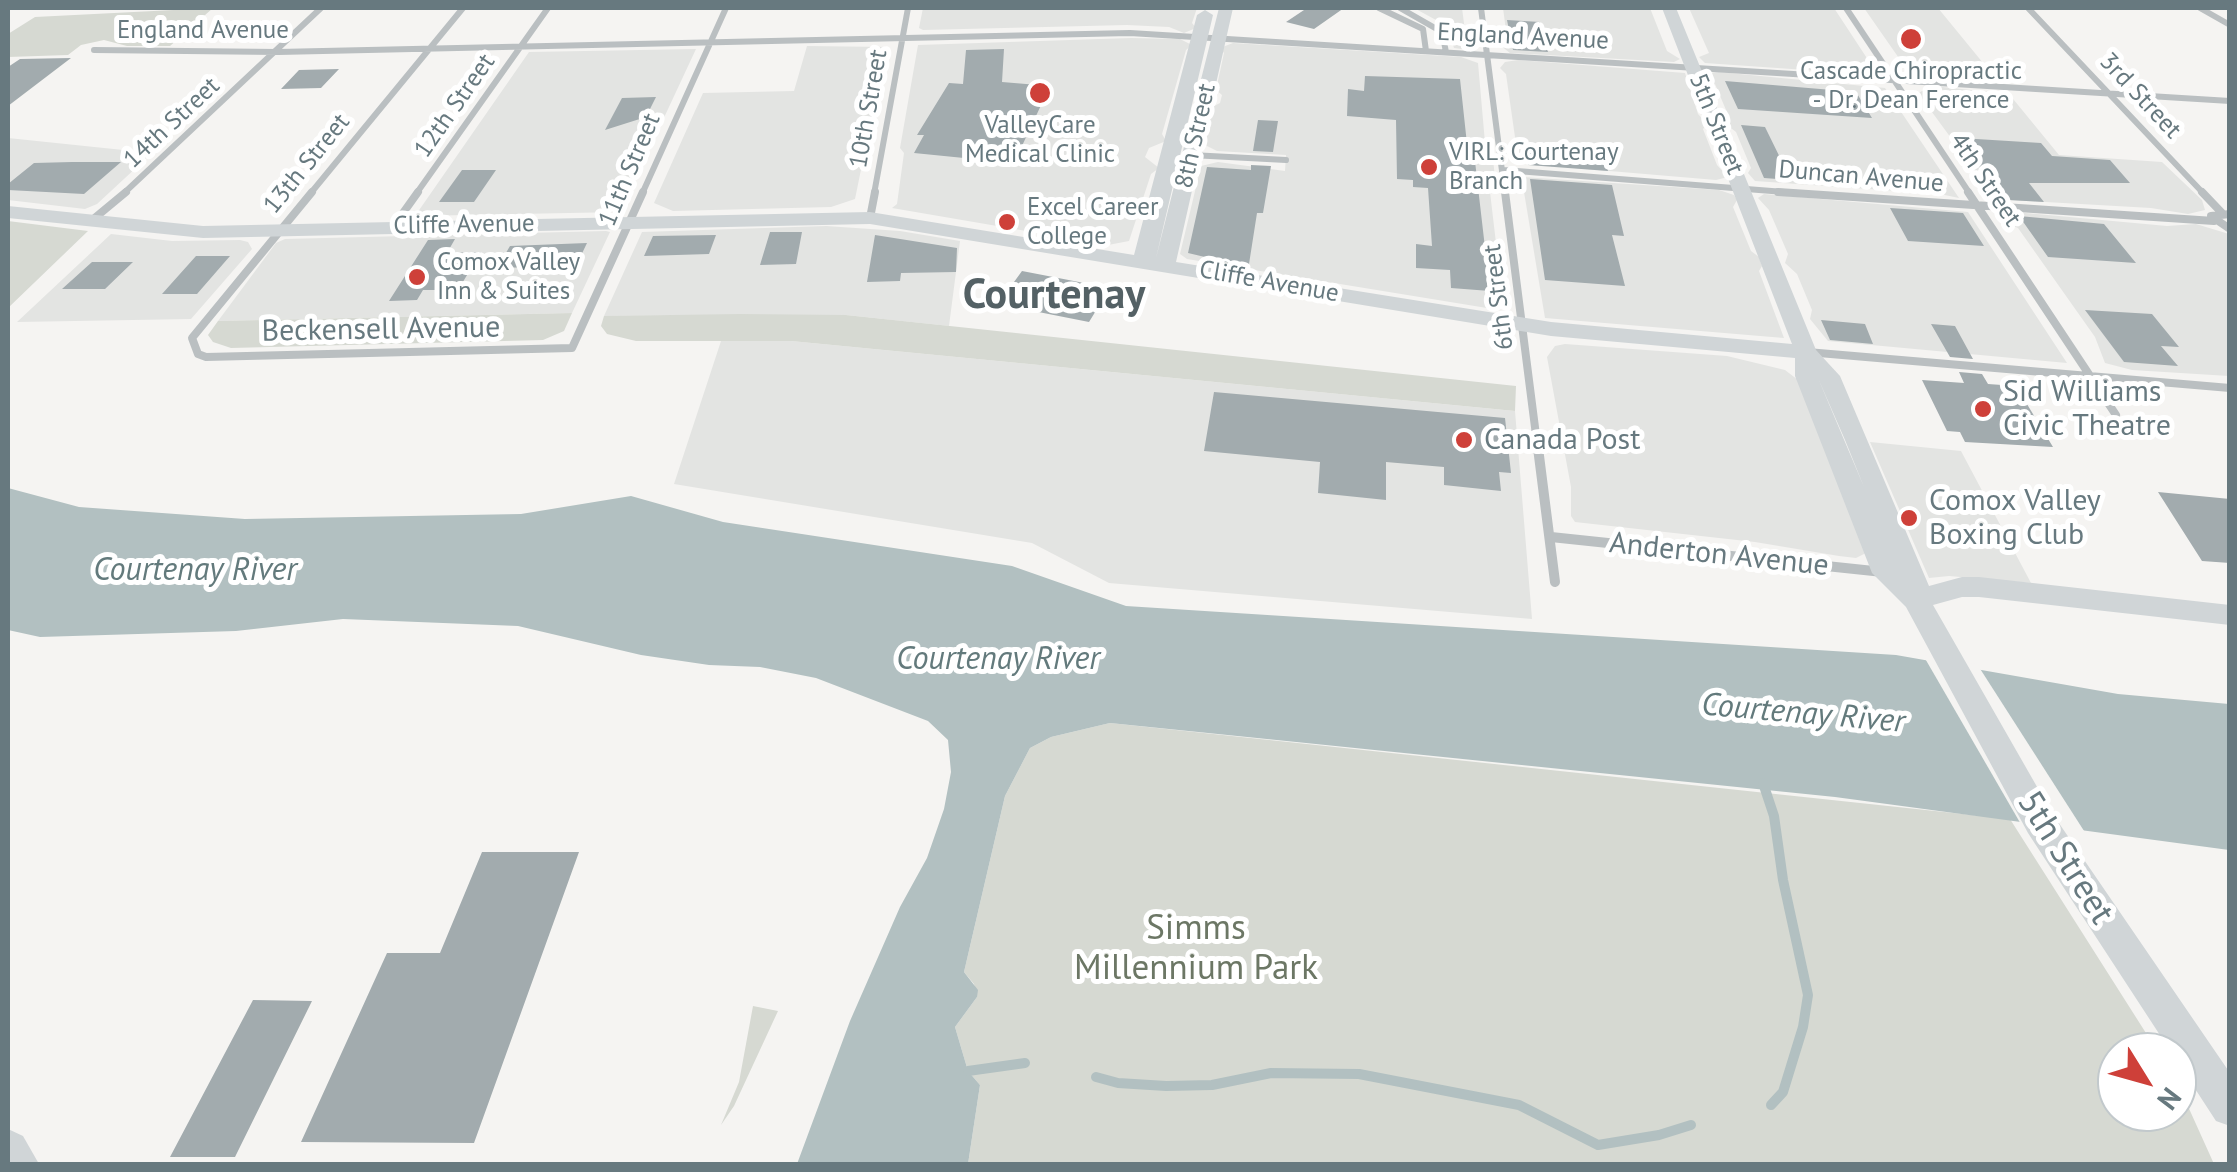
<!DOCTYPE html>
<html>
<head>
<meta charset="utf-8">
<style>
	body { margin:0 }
	#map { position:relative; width:2237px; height:1172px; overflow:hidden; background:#f5f4f2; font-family:"PT Sans",sans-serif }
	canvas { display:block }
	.frame { position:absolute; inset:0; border:10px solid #67797f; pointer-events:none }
	.north { position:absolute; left:2097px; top:1032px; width:100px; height:100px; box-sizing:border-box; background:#fff; border:2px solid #c2c9cc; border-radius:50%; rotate:127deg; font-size:28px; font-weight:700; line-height:40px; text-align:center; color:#67797f }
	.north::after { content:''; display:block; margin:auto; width:35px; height:45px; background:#ce4039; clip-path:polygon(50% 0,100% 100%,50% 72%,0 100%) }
</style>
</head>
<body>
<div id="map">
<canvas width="2237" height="1172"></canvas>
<div class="frame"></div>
<div class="north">N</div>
</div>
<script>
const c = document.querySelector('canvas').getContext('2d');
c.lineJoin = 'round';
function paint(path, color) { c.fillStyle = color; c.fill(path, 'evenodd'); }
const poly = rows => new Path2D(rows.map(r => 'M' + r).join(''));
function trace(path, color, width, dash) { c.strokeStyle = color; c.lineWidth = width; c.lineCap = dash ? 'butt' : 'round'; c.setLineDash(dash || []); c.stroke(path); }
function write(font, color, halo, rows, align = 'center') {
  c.font = font + ' "PT Sans",sans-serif'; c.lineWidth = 10; c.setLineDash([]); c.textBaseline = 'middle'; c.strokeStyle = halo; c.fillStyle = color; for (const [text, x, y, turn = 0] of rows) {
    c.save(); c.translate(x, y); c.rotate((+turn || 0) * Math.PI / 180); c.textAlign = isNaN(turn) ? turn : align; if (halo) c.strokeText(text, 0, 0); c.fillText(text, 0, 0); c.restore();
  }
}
paint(poly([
	[923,8,1197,8,1192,23,1196,28,1184,33,1169,27,1127,25,923,30,919,28],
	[1414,8,1462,8,1465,31,1477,36,1477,47,1470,50,1454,48,1447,26],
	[1503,8,1650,8,1667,51,1680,59,1674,62,1510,53,1496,42,1507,38],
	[1689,8,1834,8,1878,75,1705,63,1699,57,1709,53],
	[1864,8,1938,8,1997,80,1910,74],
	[1131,38,1180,39,1192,45,1186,50,1162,134,1166,141,1149,148,1145,157,1159,168,1151,174,1129,241,1108,245,892,208,897,204,904,153,900,148,918,45],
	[1233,43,1461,57,1478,63,1486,154,1493,159,1495,178,1496,188,1490,192,1502,294,1510,304,1493,309,1187,259,1180,254,1201,166,1218,162,1285,171,1286,155,1217,151,1205,145,1212,107,1220,103,1222,95,1216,90,1224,53,1220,48],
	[807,46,886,47,855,199,831,207,673,211,654,203,703,93,794,91],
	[696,49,620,212,415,216,529,52],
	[1518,60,1685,73,1698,114,1707,124,1703,129,1717,165,1728,177,1716,180,1515,163,1513,157,1517,151,1506,74,1500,68,1505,62],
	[1719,72,1885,88,1959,198,1940,194,1755,181,1748,173,1751,168,1736,132,1727,125,1729,117,1715,84,1708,79,1709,73],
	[1933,86,2009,94,2059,155,2162,162,2202,200,2205,210,2188,214,2151,208,1993,199,1979,187,1984,183,1918,93],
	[8,138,152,153,97,204,85,209,8,200],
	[1522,177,1719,190,1734,195,1737,200,1733,207,1751,251,1759,257,1762,266,1759,271,1784,338,1545,318,1524,192,1516,181],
	[1764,194,1968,212,2067,363,1828,341,1810,319,1812,310,1797,274,1785,263,1788,254,1769,210,1758,198],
	[2015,212,2167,226,2196,224,2229,234,2229,376,2132,370,2105,363,2095,337,2018,228,2003,221,2001,216,2005,213],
	[826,226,900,231,960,241,949,326,846,315,604,316,642,232],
	[606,231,610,232,572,313,218,321,276,243,285,239],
	[111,234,172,241,240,240,248,242,252,249,191,319,17,322],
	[722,338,791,341,1515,411,1532,619,1109,583,1032,543,674,484],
	[1565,344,1727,356,1785,370,1798,380,1866,553,1856,558,1839,556,1755,542,1575,522,1571,516,1571,487,1547,357,1555,346],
	[1870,442,1961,451,2031,583,1949,576,1929,578]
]), '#e3e4e2');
paint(poly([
	[213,8,170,46,127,46,104,40,81,45,68,55,8,57,8,34,35,17],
	[8,221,88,231,8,308],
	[572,313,564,331,543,340,231,348,213,342,208,335,218,321],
	[740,314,846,315,1516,386,1515,411,791,341,636,341,607,334,601,326,604,316],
	[1110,723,2010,819,2158,1052,2117,1052,2117,1112,2177,1112,2177,1082,2214,1164,968,1164,980,1085,968,1071,955,1027,977,997,974,984,964,972,1005,796,1030,748,1051,737],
	[753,1006,778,1011,734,1106,721,1125,739,1082]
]), '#d6d9d2');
paint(poly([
	[8,488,79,507,245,519,521,514,631,496,723,522,1012,566,1126,606,1896,655,2118,694,2229,704,2229,850,1835,797,1110,723,1051,737,1030,748,1005,796,964,972,978,990,977,997,955,1027,968,1071,980,1085,968,1164,797,1164,850,1021,900,907,927,858,944,809,951,772,948,740,928,721,816,678,760,667,709,665,641,655,518,626,343,619,236,631,40,637,8,630]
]), '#b2c0c1');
paint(poly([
	[1923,655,1977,664,2086,834,2022,826]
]), '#f5f4f2');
trace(poly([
	[1763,783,1774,816,1783,880,1808,995,1803,1027,1783,1092,1771,1105],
	[968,1071,1025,1063],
	[1096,1077,1118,1083,1166,1086,1212,1085,1271,1073,1359,1074,1519,1105,1598,1145,1659,1135,1691,1125]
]), '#b2c0c1', 10);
paint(poly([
	[1307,8,1344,8,1314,29,1286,22],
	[1507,20,1540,22,1548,52,1513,50],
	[1004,49,1002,82,1050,86,1014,163,914,153,924,135,917,135,949,83,963,84,966,50],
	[71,58,8,106,8,67,20,59],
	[339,69,321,88,281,89,299,70],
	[1365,76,1460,79,1467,144,1473,144,1490,291,1451,288,1450,270,1416,268,1416,244,1432,246,1428,188,1413,187,1413,180,1397,179,1396,120,1347,116,1348,89,1364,91],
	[1725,81,1856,92,1872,118,1738,109],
	[656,97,646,117,605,130,622,98],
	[1258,120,1278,121,1273,152,1253,151],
	[1741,125,1765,127,1791,180,1764,178],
	[1960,138,2041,143,2052,156,2110,160,2130,183,2029,183,2044,202,2008,200,1997,193],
	[1525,148,1604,153,1608,171,1528,165],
	[72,162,121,162,84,194,8,190,8,184,34,163],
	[1251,165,1271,166,1263,213,1257,213,1249,264,1243,266,1188,253,1207,167,1251,170],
	[462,170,496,170,474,202,439,202],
	[1530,179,1612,185,1624,236,1612,235,1625,286,1545,280],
	[1890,208,1963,213,1984,246,1908,241],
	[2019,216,2104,224,2136,263,2048,257],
	[770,232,802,232,796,264,760,265],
	[716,235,709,254,644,256,653,236],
	[875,235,957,248,956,272,901,273,900,281,867,282],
	[455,239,447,253,481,252,458,290,423,290,417,300,389,301,428,240],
	[587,243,576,266,497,268,510,246],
	[196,256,230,256,197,294,162,294],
	[92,262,133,262,105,289,62,289],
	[1022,271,1110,288,1089,322,998,304],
	[2085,310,2152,314,2179,347,2161,346,2178,366,2124,362],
	[1821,320,1865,324,1873,344,1830,340],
	[1931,324,1955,326,1973,359,1950,357],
	[1959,372,1982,374,1988,384,2016,386,2053,447,1965,442,1960,432,1947,431,1922,380,1964,383],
	[1214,392,1505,418,1511,473,1499,472,1501,491,1444,485,1444,467,1386,462,1386,500,1318,493,1320,462,1204,451],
	[2158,492,2230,499,2230,563,2202,561],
	[482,852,579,852,474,1143,301,1142,387,953,440,953],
	[253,1000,312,1001,235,1157,170,1157]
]), '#a2abae');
trace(poly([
	[1379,8,1423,29,1426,51],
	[1400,8,1442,32,1446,52],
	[1481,8,1505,194],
	[1846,8,1970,194],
	[2028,8,2204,194],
	[2200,8,2230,25],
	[94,50,278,52,1130,33,2230,101],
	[1191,155,1286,160],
	[1504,170,1810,194],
	[123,194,321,8],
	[310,194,463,8],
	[416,194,548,8],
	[642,194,726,8],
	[874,194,908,8]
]), '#babfc1', 6);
trace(poly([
	[312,192,192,338,198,354,206,357,572,348,643,192],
	[1505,192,1537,443],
	[1778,192,2214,221],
	[1968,192,2116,415],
	[2202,192,2222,213],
	[2230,214,2211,216,2230,229],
	[870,218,875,192],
	[91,221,126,192],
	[393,227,418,192],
	[1807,352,2230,388]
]), '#babfc1', 8);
trace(poly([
	[1537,440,1555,582],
	[1551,537,1883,572]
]), '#babfc1', 10);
paint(poly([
	[1219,8,1233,8,1176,262,1551,322,1792,344,1662,8,1676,8,1816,350,1840,376,1929,586,1962,577,1979,577,2230,605,2230,625,1979,597,1962,597,1933,605,2052,813,2230,1073,2230,1126,2216,1121,2177,1061,2177,1052,2171,1052,2028,833,1906,607,1872,573,1795,376,1795,358,1551,336,870,224,203,238,8,218,8,206,203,226,870,212,1134,255,1197,15,1205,10,1213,15,1156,258,1219,8],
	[1818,378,1845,440,1864,487,1818,378]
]), '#d0d5d7');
paint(poly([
	[8,1129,23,1136,39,1164,8,1164,8,1129]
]), '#d0d5d7');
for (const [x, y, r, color] of [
	[1911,39,12,"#ce4039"],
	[1040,93,12,"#ce4039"],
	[1429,167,10,"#ce4039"],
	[1007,222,10,"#ce4039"],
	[417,277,10,"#ce4039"],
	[1983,409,10,"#ce4039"],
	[1464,440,10,"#ce4039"],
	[1909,518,10,"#ce4039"]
]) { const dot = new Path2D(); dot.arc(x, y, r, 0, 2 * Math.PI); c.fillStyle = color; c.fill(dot); trace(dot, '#fff', 4); }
write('25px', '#67797f', '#fff', [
	["England Avenue",203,31],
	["England Avenue",1523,37,3],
	["3rd Street",2140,96,47],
	["12th Street",455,106,-55],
	["10th Street",869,109,-80],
	["14th Street",172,123,-43],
	["5th Street",1716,124,68],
	["8th Street",1196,136,-77],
	["13th Street",307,164,-51],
	["11th Street",630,170,-67],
	["Duncan Avenue",1861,177,5],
	["4th Street",1985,180,56],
	["Cliffe Avenue",464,225,-1],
	["Cliffe Avenue",1269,282,10],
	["6th Street",1499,297,-97]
]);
write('25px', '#67797f', '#fff', [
	["Cascade Chiropractic",1911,72,"center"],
	["- Dr. Dean Ference",1911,101,"center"],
	["ValleyCare",1040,126,"center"],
	["Medical Clinic",1040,155,"center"],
	["VIRL: Courtenay",1449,153],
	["Branch",1449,182],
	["Excel Career",1027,208],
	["College",1027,237],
	["Comox Valley",437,263],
	["Inn & Suites",437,292]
], 'left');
write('30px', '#67797f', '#fff', [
	["Beckensell Avenue",381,330,-1],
	["Anderton Avenue",1719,555,6]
]);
write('30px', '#67797f', '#fff', [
	["Sid Williams",2003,392],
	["Civic Theatre",2003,426],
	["Canada Post",1484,440],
	["Comox Valley",1929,501],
	["Boxing Club",1929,535]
], 'left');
write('italic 32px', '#637a7c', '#fff', [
	["Courtenay River",195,571],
	["Courtenay River",998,660],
	["Courtenay River",1803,714,5]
]);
write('35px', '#67797f', '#fff', [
	["5th Street",2065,858,58]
]);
write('35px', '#6c7765', '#fff', [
	["Simms",1196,929],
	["Millennium Park",1196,969]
]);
write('bold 42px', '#546165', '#fff', [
	["Courtenay",1054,296]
]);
</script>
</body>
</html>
